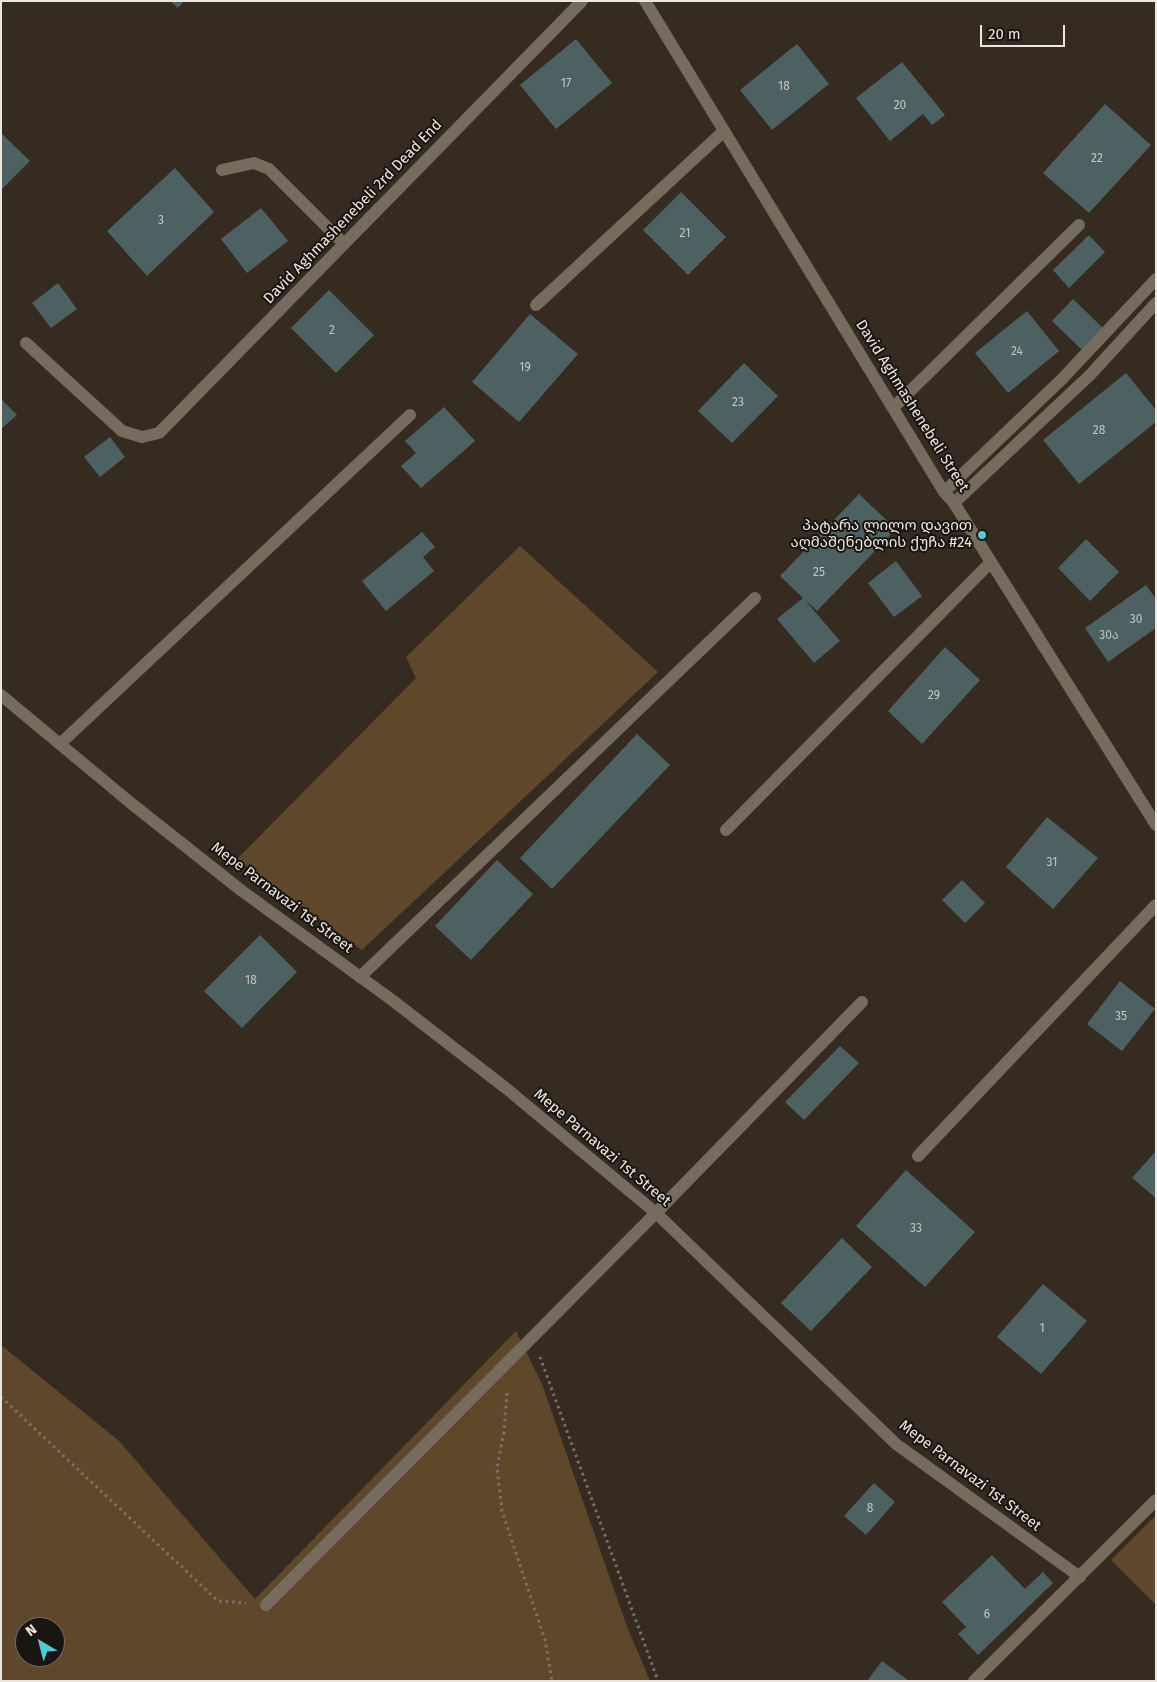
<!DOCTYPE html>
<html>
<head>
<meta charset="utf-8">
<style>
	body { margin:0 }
	#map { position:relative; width:1157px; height:1682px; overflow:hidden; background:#352b20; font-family:"Fira Sans",sans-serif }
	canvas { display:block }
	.frame { position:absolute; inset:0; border:2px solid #ece6de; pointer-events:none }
	.north { position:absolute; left:15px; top:1617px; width:50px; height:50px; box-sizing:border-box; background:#191510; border:1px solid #6d6962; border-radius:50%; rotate:323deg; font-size:14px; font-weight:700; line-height:20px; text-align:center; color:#ece6de }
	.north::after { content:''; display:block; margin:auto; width:18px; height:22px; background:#51ccd2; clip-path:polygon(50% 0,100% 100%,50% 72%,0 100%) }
	.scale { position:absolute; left:980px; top:25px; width:85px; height:22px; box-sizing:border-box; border:2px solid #ece6de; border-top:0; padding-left:6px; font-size:15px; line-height:18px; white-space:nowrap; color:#ece6de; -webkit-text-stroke:4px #191510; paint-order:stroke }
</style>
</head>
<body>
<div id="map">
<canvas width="1157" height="1682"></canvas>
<div class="frame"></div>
<div class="north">N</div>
<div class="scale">20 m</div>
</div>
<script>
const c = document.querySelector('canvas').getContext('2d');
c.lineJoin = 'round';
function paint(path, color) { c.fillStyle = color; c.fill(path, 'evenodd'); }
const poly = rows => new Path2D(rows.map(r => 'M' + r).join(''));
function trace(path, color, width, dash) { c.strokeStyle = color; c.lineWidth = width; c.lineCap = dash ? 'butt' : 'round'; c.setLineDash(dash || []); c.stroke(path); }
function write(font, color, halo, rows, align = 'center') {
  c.font = font + ' "Fira Sans","Noto Sans Georgian",sans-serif'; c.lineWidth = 4; c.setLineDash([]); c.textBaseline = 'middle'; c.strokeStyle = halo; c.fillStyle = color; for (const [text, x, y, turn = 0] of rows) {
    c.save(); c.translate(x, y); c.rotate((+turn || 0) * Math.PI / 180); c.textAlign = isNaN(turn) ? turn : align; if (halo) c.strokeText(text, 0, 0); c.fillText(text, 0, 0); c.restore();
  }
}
paint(poly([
	[520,546,658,672,362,950,237,859,416,678,406,657],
	[516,1331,542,1384,626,1624,650,1681,1,1681,1,1345,119,1441,255,1599],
	[25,1627,55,1627,55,1657,25,1657],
	[1156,1515,1156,1605,1111,1560]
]), '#5f472b');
paint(poly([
	[170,1,184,1,178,8],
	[576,39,612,83,556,129,520,85],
	[797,44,829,84,772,130,740,90],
	[902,62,945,115,932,125,923,114,890,141,856,98],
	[1105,104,1151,145,1089,213,1043,173],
	[1,133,30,161,1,190],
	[175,168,214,212,147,276,107,231],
	[681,192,726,237,688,275,643,230],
	[261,208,288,241,247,273,221,239],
	[1089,235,1105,252,1069,288,1053,270],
	[58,283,77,309,51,328,32,303],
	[329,290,374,335,336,373,291,328],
	[1073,299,1103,328,1082,350,1052,321],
	[1027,311,1059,351,1008,393,975,353],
	[530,314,578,354,519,422,472,382],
	[744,363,778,396,732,443,698,411],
	[1126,373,1156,410,1156,422,1079,484,1043,440],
	[1,399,17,415,1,429],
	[444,407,475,441,421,488,401,466,416,453,405,441],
	[110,437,125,457,100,477,84,457],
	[859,494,896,529,817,611,805,600,840,641,814,663,777,619,803,598,780,576],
	[422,532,435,547,423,557,434,571,386,611,362,581],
	[1086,539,1119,572,1090,601,1058,568],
	[896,561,922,596,894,617,868,583],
	[1146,585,1156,599,1156,628,1108,662,1085,628],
	[945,647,980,680,922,744,888,711],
	[637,734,670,765,552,889,520,858],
	[1047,817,1098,858,1053,909,1006,867],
	[497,860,533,894,471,960,435,926],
	[962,880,985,903,965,923,942,900],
	[260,935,297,972,242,1028,204,991],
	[1120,981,1155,1009,1122,1051,1087,1024],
	[840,1046,859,1063,804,1120,785,1102],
	[1156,1151,1156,1198,1132,1178],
	[906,1170,975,1232,925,1287,856,1226],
	[842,1238,872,1267,811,1331,781,1303],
	[1043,1284,1087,1321,1041,1374,997,1337],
	[874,1483,895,1502,866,1535,844,1516],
	[992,1555,1025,1589,1043,1572,1053,1583,978,1655,958,1634,966,1627,942,1602],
	[882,1661,909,1681,867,1681]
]), '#4e6162');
trace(poly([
	[540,1357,658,1681],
	[507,1393,504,1432,497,1468,502,1511,545,1640,552,1681],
	[1,1397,218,1601,246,1603]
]), '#7a7168', 3, [2.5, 4]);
trace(poly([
	[222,170,254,163,269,169,344,244],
	[536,305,724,131],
	[26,343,122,431,142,437],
	[894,407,1079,225],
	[944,492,1062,379,1156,279],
	[60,744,410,415],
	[726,830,990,563],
	[360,977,755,598],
	[918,1156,1156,905],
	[656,1213,862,1002]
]), '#766b5f', 12);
trace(poly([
	[142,437,159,433,582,1],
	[954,503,1090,375,1156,303],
	[1,695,132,804,242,891,392,1000,507,1089,656,1213,896,1444,1080,1577],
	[266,1605,656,1213],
	[974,1681,1156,1500]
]), '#766b5f', 12);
trace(poly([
	[645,1,944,492,954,503,1156,825]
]), '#766b5f', 12);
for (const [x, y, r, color] of [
	[982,535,5,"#51ccd2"]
]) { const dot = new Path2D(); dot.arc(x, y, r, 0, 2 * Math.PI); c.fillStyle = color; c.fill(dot); trace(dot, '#191510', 2); }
write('12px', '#c4c5bf', null, [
	["17",566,84],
	["18",784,87],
	["20",900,106],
	["22",1097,159],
	["3",161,221],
	["21",685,234],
	["2",332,331],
	["24",1017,352],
	["19",525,368],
	["23",738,403],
	["28",1099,431],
	["25",819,573],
	["30",1136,620],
	["30ა",1109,636],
	["29",934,696],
	["31",1052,863],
	["18",251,981],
	["35",1121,1017],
	["33",916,1229],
	["1",1042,1329],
	["8",870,1509],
	["6",987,1615]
]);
write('15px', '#ece6de', '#191510', [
	["David Aghmashenebeli 2rd Dead End",353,212,-46],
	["David Aghmashenebeli Street",912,406,58],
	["Mepe Parnavazi 1st Street",282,898,37],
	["Mepe Parnavazi 1st Street",602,1148,40],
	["Mepe Parnavazi 1st Street",970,1476,37]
]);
write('15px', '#ece6de', '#191510', [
	["პატარა ლილო დავით",972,526],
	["აღმაშენებლის ქუჩა #24",972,543]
], 'right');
</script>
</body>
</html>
